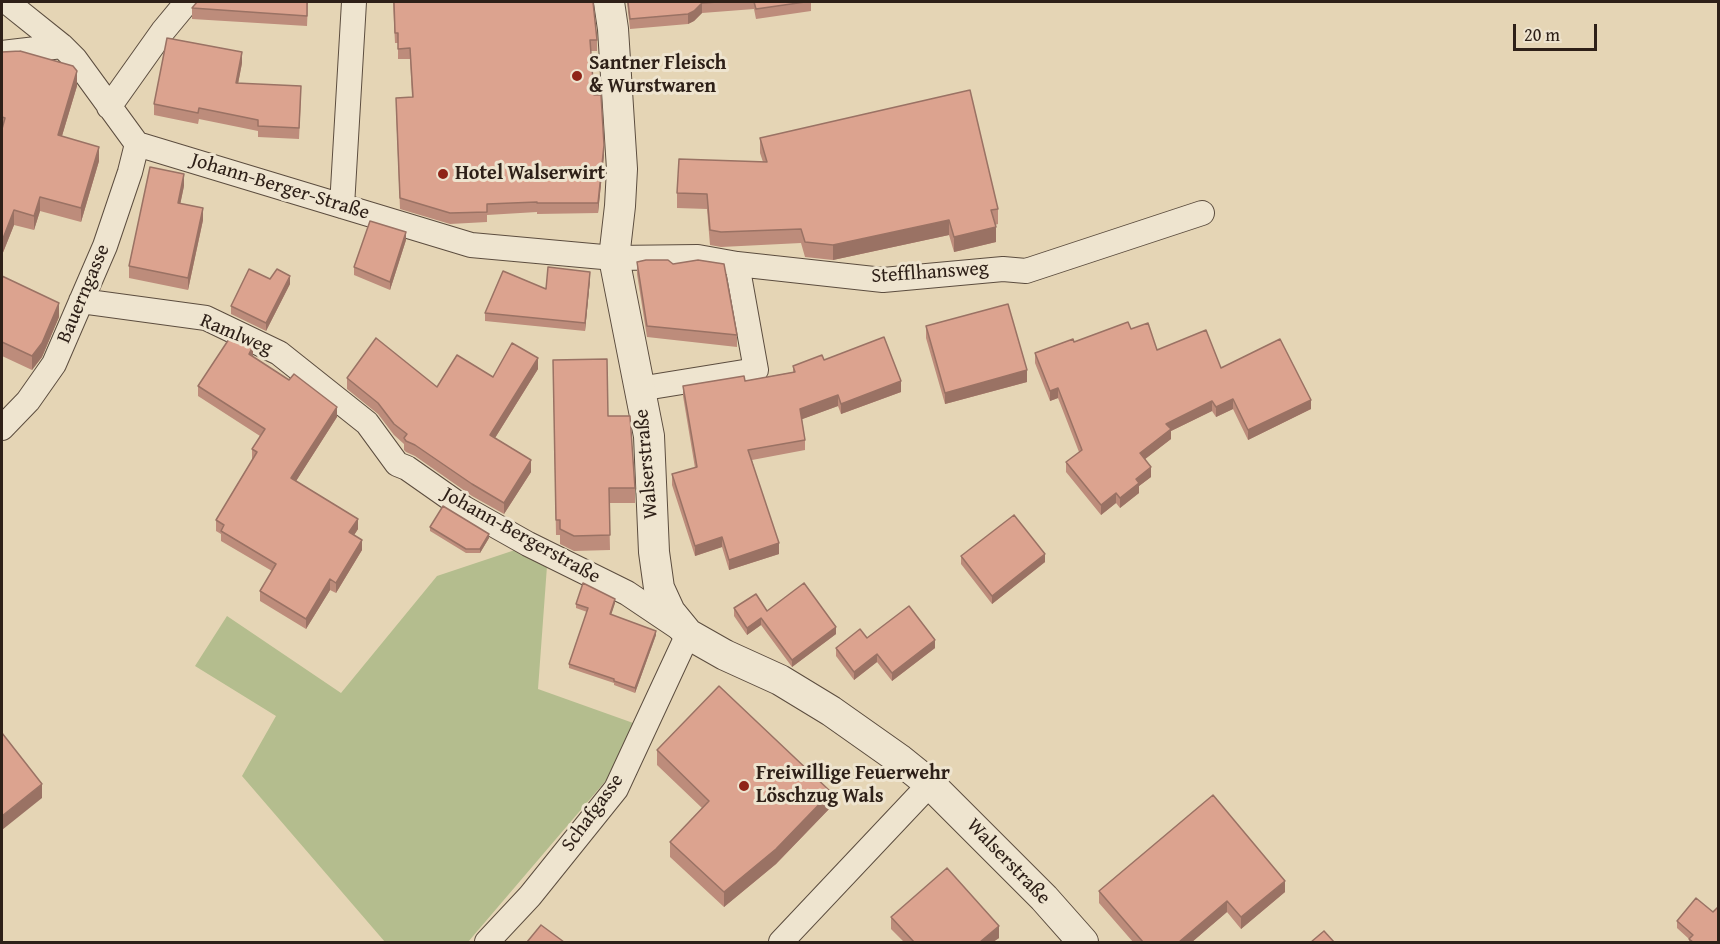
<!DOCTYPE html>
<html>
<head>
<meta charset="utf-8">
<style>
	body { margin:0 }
	#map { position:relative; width:1720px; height:944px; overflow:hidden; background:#e5d5b5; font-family:"Gentium Book Plus",serif }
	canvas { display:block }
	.frame { position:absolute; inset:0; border:3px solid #2e2018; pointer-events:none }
	.scale { position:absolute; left:1513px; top:24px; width:84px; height:27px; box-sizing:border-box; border:3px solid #2e2018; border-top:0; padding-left:8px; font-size:18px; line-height:21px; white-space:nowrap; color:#2e2018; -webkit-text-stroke:4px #eee4cf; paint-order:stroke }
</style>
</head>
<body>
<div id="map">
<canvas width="1720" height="944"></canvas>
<div class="frame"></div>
<div class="scale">20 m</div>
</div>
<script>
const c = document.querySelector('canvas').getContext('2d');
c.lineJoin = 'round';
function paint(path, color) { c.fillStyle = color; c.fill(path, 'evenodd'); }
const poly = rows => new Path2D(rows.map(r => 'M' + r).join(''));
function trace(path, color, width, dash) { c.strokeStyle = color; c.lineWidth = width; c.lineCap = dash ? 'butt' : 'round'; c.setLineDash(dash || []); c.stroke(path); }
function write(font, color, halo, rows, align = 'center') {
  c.font = font + ' "Gentium Book Plus",serif'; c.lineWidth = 6; c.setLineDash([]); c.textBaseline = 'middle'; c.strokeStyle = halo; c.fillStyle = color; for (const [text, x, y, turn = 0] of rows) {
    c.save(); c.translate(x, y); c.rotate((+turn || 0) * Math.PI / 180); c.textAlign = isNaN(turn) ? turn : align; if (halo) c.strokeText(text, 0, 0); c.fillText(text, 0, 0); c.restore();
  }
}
paint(poly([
	[515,550,547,566,538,689,636,724,614,771,468,942,385,942,242,776,276,716,195,666,227,616,341,693,437,576]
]), '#b4bd8e');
const minor = poly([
	[7,2,62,46,75,59,137,144,471,245,614,258,698,257,737,264,883,280,1003,269,1026,271,1202,213],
	[2,53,62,46],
	[109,107,163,31,187,2],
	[342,206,354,2],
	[81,301,206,318,279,353,367,423,397,464,407,468,464,508,528,544,627,593,688,634,616,789,530,896,487,942],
	[639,389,756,370,737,264],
	[2,428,28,401,54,364,105,246,130,172,137,144],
	[781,942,930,784]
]);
const tertiary = poly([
	[609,2,613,29,622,169,620,206,614,258,649,436,654,552,659,588,670,612,688,634,725,655,780,680,831,711,899,759,930,784,1044,898,1083,942]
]);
trace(minor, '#5c4d3f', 26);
trace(tertiary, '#5c4d3f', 32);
trace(minor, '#eee4cf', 24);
trace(tertiary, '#eee4cf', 30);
paint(poly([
	[308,2,307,26,192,19,192,8],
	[393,2,593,2,597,40,597,51,590,51,594,95,604,155,598,213,537,214,537,212,487,215,487,222,450,224,400,209,396,109,412,97,410,59,398,59,398,43,395,43],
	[627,2,811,2,811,11,756,19,754,9,702,13,694,21,688,24,630,29],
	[2,52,77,86,62,136,99,161,81,222,40,211,34,230,14,225,2,255],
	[242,63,238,84,301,97,299,139,258,137,258,131,199,119,198,124,154,115,154,104],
	[760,138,998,209,998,224,995,225,996,242,954,252,949,235,833,260,805,257,801,243,721,247,710,245,707,209,677,208,677,193,763,162,760,153],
	[184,186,180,204,203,220,188,290,129,278,129,266],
	[406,240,390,290,354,275,354,267],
	[637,262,737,335,737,347,647,337,637,274],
	[2,276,59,317,42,357,32,370,2,356],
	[270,279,290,284,266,331,231,314,231,306],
	[590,280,585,331,485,321,485,313,546,289],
	[926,326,1027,382,945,404,926,338],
	[1131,329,1157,350,1221,368,1311,409,1248,440,1233,409,1216,417,1212,411,1171,431,1171,439,1145,459,1151,477,1139,486,1139,493,1120,508,1116,503,1101,515,1066,472,1066,462,1079,452,1058,398,1050,401,1035,363,1035,353,1074,342],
	[253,357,337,417,296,481,358,529,354,535,362,550,336,593,330,590,306,629,260,601,260,591,272,571,221,541,221,534,216,531,216,520,252,460,252,449,260,436,198,396,198,386],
	[553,360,608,416,635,488,635,503,609,503,610,550,574,551,560,544,560,535,556,535],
	[824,360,901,392,841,414,838,406,802,419,805,440,805,450,752,460,779,554,729,570,722,547,695,556,672,485,672,474,695,468,683,396,683,386,745,381,793,372,793,366],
	[538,369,495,438,531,472,504,514,472,496,415,456,406,452,404,450,404,444,394,435,378,414,347,389,347,378,437,387],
	[430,527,489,538,480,553,466,553,430,531],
	[961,556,1045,562,992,604,961,564],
	[615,603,611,615,656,635,635,693,614,685,614,683,569,668,569,664,587,612,576,608,576,604],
	[734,608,767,611,836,634,792,667,761,625,747,635,734,616],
	[867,638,935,648,892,681,877,662,854,680,836,656,836,648],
	[657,750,831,807,776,864,724,907,670,857,670,842,702,808,657,765],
	[1099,891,1285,892,1241,929,1227,912,1192,942,1133,942,1099,903],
	[1713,912,1719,942,1689,942,1689,939,1677,928,1677,921],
	[891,917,999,938,993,942,904,942,891,929]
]), '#bd8c7b');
paint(poly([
	[702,3,702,13,694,21,688,24,688,14],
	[242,52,242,63,236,94,236,83],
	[77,71,77,86,58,149,58,135],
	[604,145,604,155,598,213,598,203],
	[99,147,99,161,81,222,81,208],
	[184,174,184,186,178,215,178,203],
	[40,197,40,211,34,230,34,216],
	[203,208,203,220,188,290,188,278],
	[14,210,14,225,2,255,2,241],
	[949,220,949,235,833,260,833,245],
	[996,227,996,242,954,252,954,237],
	[406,232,406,240,390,290,390,282],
	[590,272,590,280,585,331,585,323],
	[290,276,290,284,266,331,266,323],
	[59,303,59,317,42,357,32,370,32,356],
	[253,346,253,357,249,354],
	[538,358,538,369,490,446,490,435],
	[1027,370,1027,382,945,404,945,393],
	[901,381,901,392,841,414,841,404],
	[1058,388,1058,398,1050,401,1050,391],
	[838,395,838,406,800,420,800,409],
	[1233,399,1233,409,1216,417,1216,407],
	[1311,400,1311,409,1248,440,1248,430],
	[1212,401,1212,411,1171,431,1171,439,1140,463,1140,453,1166,424],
	[337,407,337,417,291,489,291,478],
	[531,460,531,472,504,514,504,503],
	[1151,467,1151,477,1139,486,1139,493,1120,508,1120,498,1136,479],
	[1116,493,1116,503,1101,515,1101,505],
	[358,519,358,529,349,543,349,532],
	[489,534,489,538,480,553,480,549],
	[722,537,722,547,695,556,695,546],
	[362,540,362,550,336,593,336,583],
	[779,543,779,554,729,570,729,560],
	[1045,554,1045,562,992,604,992,596],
	[330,579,330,590,306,629,306,619],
	[615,599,615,603,610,618,610,614],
	[761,618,761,625,747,635,747,628],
	[836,627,836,634,792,667,792,660],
	[656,631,656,635,635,693,635,688],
	[935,640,935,648,892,681,892,673],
	[877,654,877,662,854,680,854,672],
	[42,784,42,798,2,830,2,816],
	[831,792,831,807,776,864,724,907,724,892],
	[1285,881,1285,892,1241,929,1241,917],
	[1227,901,1227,912,1192,942,1179,942],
	[999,926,999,938,993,942,980,942]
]), '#9a7264');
const building = poly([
	[197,2,307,2,307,16,192,8,197,2],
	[394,2,593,2,597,40,590,40,594,95,601,95,604,145,598,203,537,203,537,202,487,204,487,212,450,213,400,198,396,98,413,97,410,48,398,49,398,33,395,33,394,2],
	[628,2,718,2,702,3,694,11,688,14,630,19,628,2],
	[754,2,805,2,756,9,754,2],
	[167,38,242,52,236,83,301,86,299,128,258,126,258,120,199,108,198,113,154,104,167,38],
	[20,51,73,66,77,71,58,135,99,147,81,208,40,197,34,216,14,210,2,241,2,129,5,118,2,117,2,52,20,51],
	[970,90,998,209,991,210,996,227,954,237,949,220,833,245,805,242,801,229,721,232,710,230,707,194,677,193,679,159,767,162,760,138,970,90],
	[150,167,184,174,178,203,203,208,188,278,129,266,150,167],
	[370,221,406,232,390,282,354,267,370,221],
	[646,260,668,260,673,264,698,260,724,264,737,335,647,326,637,262,646,260],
	[548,267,590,272,585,323,485,313,503,271,546,289,548,267],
	[249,269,270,279,277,269,290,276,266,323,231,306,249,269],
	[2,276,59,303,42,343,32,356,2,342,2,276],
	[1008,304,1027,370,945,393,926,326,1008,304],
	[1128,322,1131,329,1148,323,1157,350,1206,330,1221,368,1280,339,1311,400,1248,430,1233,399,1216,407,1212,401,1166,424,1171,429,1140,453,1151,467,1136,479,1139,483,1120,498,1116,493,1101,505,1066,462,1082,450,1058,388,1050,391,1035,353,1073,339,1074,342,1128,322],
	[231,336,253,346,249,354,289,380,294,374,337,407,291,478,358,519,349,532,362,540,336,583,330,579,306,619,260,591,276,564,221,531,224,525,216,520,257,452,252,449,265,429,198,386,231,336],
	[884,337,901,381,841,404,838,395,800,409,805,440,748,450,779,543,729,560,722,537,695,546,672,474,697,467,683,386,744,376,745,381,795,372,793,366,822,355,824,360,884,337],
	[376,338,437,387,457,355,493,377,512,343,538,358,490,435,531,460,504,503,472,484,415,445,406,441,404,438,407,434,394,424,378,403,347,378,376,338],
	[607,359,608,416,630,416,635,488,609,488,610,535,574,536,560,529,560,520,556,520,553,360,607,359],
	[443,506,489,534,480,549,466,549,430,527,443,506],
	[1014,515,1045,554,992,596,961,556,1014,515],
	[583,583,615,599,610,614,656,631,635,688,614,681,614,679,569,664,588,608,576,604,583,583],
	[804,583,836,627,792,660,761,618,747,628,734,608,756,594,767,611,804,583],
	[909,606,935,640,892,673,877,654,854,672,836,648,860,629,867,638,909,606],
	[719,686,831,792,776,849,724,892,670,842,709,801,657,750,719,686],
	[2,733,42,784,2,816,2,733],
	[1213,795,1285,881,1241,917,1227,901,1179,942,1143,942,1099,891,1213,795],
	[947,868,999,926,980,942,914,942,891,917,947,868],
	[1696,898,1713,912,1719,906,1719,942,1693,942,1689,939,1693,935,1677,921,1696,898],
	[541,925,564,942,527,942,541,925],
	[1324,931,1334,942,1311,942,1324,931]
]);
paint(building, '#dca38f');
trace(building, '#9a7264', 1.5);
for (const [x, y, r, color] of [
	[577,76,6,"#8f2418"],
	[443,174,6,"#8f2418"],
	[744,786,6,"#8f2418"]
]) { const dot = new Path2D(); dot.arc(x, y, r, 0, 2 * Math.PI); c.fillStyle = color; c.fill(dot); trace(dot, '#eee4cf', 2); }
write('bold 20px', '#2e2018', '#eee4cf', [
	["Santner Fleisch",589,64],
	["& Wurstwaren",589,87],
	["Hotel Walserwirt",455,174],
	["Freiwillige Feuerwehr",756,774],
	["Löschzug Wals",756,797]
], 'left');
write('20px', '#2e2018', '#eee4cf', [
	["Johann-Berger-Straße",280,187,17],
	["Stefflhansweg",930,273,-4],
	["Bauerngasse",84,294,-67],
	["Ramlweg",236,335,23],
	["Walserstraße",647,464,-95],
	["Johann-Bergerstraße",521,536,29],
	["Schafgasse",593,813,-54],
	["Walserstraße",1008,862,46]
]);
</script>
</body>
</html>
